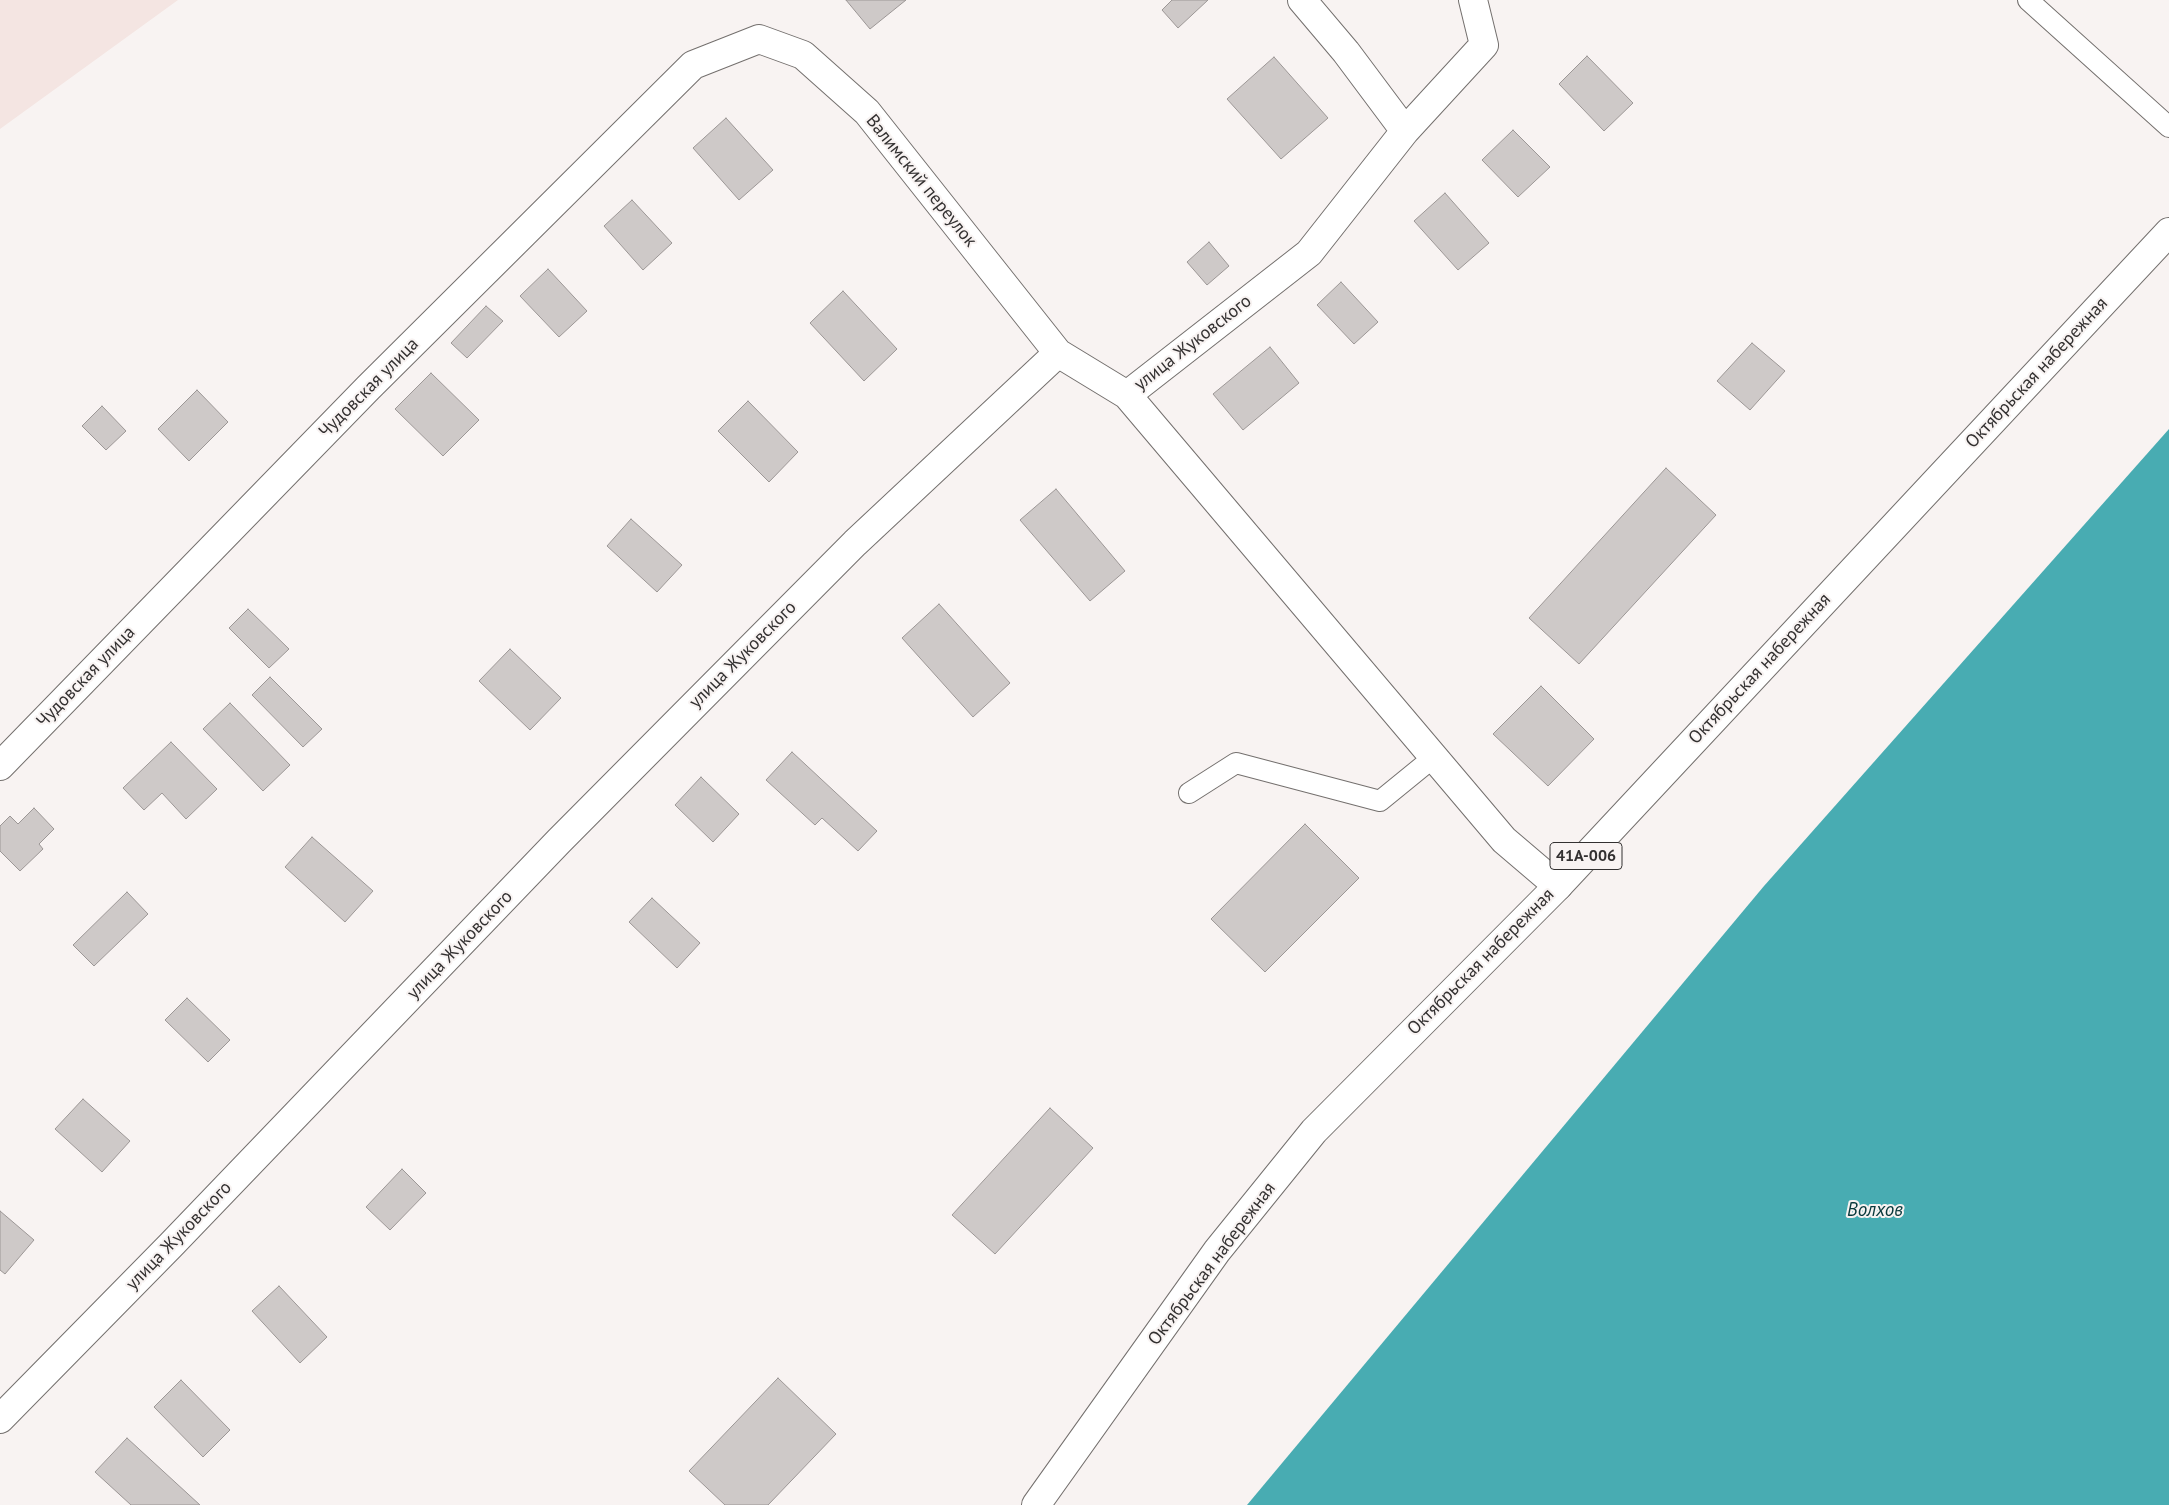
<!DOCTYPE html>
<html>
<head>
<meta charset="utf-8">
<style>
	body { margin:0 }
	canvas { display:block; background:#f8f3f2 }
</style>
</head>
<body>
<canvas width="2169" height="1505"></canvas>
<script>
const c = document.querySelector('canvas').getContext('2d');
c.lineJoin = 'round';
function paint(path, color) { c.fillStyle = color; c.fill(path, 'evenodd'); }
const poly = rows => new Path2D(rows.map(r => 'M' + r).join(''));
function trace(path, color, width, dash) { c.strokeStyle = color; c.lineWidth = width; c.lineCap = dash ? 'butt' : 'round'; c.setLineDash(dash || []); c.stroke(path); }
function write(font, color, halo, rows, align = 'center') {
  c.font = font + ' "PT Sans",sans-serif'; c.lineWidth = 4; c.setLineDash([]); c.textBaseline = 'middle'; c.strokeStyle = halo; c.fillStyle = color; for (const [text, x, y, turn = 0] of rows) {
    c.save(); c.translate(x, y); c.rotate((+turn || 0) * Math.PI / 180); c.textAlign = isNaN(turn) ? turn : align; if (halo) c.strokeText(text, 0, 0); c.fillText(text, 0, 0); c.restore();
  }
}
paint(poly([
	[0,0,178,0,0,129]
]), '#f4e5e2');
paint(poly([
	[2169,429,2169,1505,1247,1505,1764,886]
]), '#48acb2');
const building = poly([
	[846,0,906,0,870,29,846,0],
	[1172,0,1208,0,1178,28,1162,10,1172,0],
	[1587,56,1633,103,1604,131,1559,84,1587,56],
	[1274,57,1328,118,1281,159,1227,99,1274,57],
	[726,118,773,170,739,200,693,148,726,118],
	[1513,130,1550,167,1518,197,1482,160,1513,130],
	[1445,193,1489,243,1458,270,1414,221,1445,193],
	[632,200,672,243,643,270,604,226,632,200],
	[1209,242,1229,266,1207,285,1187,262,1209,242],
	[548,269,587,311,559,337,520,296,548,269],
	[1341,282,1378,322,1354,344,1317,305,1341,282],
	[843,291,897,349,864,381,810,323,843,291],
	[486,306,503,321,467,358,451,343,486,306],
	[1752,343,1785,371,1750,410,1717,381,1752,343],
	[1270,347,1299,383,1243,430,1213,394,1270,347],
	[431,373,479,420,443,456,395,409,431,373],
	[197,390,228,422,189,461,158,429,197,390],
	[748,401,798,452,769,482,718,431,748,401],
	[102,406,126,431,106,450,82,426,102,406],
	[1666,468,1716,515,1579,664,1529,618,1666,468],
	[1056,489,1125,571,1090,601,1020,520,1056,489],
	[631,519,682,565,657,592,607,546,631,519],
	[939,604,1010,683,973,717,902,638,939,604],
	[248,609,289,649,269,668,229,628,248,609],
	[510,649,561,698,530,730,479,681,510,649],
	[270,677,322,729,303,747,252,695,270,677],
	[1541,686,1594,739,1548,786,1493,734,1541,686],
	[230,703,290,765,263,791,203,729,230,703],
	[171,742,217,789,186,819,162,793,144,810,123,788,171,742],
	[792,752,877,831,858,851,822,818,815,825,766,780,792,752],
	[701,777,739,814,713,842,675,805,701,777],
	[34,808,54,829,39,844,43,849,20,871,0,851,0,826,10,816,18,824,34,808],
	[1305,824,1359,878,1265,972,1211,919,1305,824],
	[312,837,373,891,345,922,285,867,312,837],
	[127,892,148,914,94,966,73,945,127,892],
	[652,898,700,943,677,968,629,922,652,898],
	[187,998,230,1040,208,1062,165,1020,187,998],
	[83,1099,130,1141,102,1172,55,1129,83,1099],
	[1050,1108,1093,1148,995,1254,952,1215,1050,1108],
	[402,1169,426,1193,390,1230,366,1207,402,1169],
	[0,1211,34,1240,5,1274,0,1270,0,1211],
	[279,1286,327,1337,300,1363,252,1311,279,1286],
	[778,1378,836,1434,768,1505,725,1505,689,1471,778,1378],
	[181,1380,230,1430,203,1457,154,1407,181,1380],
	[127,1438,200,1505,131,1505,95,1472,127,1438]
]);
paint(building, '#cec9c8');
trace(building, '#9c9796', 1);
const service = poly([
	[2028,0,2169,127],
	[1189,793,1236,763,1380,801,1434,757]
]);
const minor = poly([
	[1302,0,1346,52,1405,131],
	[1127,395,1504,840,1558,886],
	[0,766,368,388,693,65,759,39,803,55,867,112,1058,353],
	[0,1419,171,1245,559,841,855,543,1058,353,1127,395,1309,253,1405,131,1484,45,1473,0]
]);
const primary = poly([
	[1036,1505,1217,1251,1314,1131,1558,886,2169,232]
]);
trace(service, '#74706e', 22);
trace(minor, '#74706e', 30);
trace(primary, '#74706e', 30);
trace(service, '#fff', 20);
trace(minor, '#fff', 28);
trace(primary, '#fff', 28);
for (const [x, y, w] of [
	[1586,856,72]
]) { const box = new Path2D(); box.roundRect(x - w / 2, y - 13.5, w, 27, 4); c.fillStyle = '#f8f3f2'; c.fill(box); trace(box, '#333131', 1); }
write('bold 16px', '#333131', null, [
	["41А-006",1586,856]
]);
write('18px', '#333131', '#f8f3f2', [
	["Валимский переулок",921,181,51],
	["улица Жуковского",1193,343,-38],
	["Октябрьская набережная",2037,373,-47],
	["Чудовская улица",369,388,-45],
	["улица Жуковского",743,655,-45],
	["Октябрьская набережная",1760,669,-47],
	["Чудовская улица",86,677,-46],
	["улица Жуковского",460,945,-46],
	["Октябрьская набережная",1481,962,-45],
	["улица Жуковского",179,1236,-46],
	["Октябрьская набережная",1212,1264,-53]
]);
write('italic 19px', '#09393c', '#f8f3f2', [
	["Волхов",1875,1211]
]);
</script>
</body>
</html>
